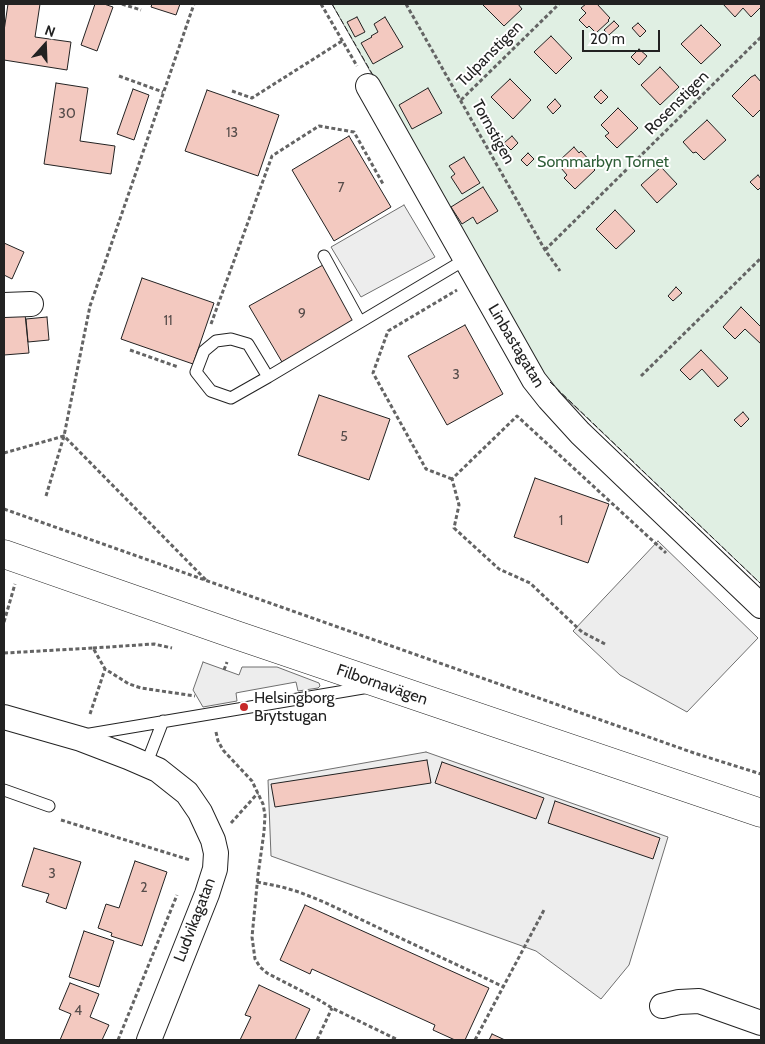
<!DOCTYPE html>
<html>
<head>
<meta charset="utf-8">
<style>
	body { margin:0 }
	#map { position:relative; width:765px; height:1044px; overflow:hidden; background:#fff; font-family:Cabin,sans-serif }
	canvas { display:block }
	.frame { position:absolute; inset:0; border:5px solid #222; pointer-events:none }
	.north { position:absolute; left:20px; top:20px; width:50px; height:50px; -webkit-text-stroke:4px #fff; paint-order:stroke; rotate:20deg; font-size:14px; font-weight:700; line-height:20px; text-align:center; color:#222 }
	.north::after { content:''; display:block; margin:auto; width:18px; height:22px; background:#222; clip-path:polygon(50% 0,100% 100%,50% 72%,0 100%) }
	.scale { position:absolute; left:582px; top:30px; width:78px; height:22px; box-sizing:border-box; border:2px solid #222; border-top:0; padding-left:6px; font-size:15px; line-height:18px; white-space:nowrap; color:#222; -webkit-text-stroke:4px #fff; paint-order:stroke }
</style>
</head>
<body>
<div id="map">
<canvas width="765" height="1044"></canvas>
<div class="frame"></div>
<div class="north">N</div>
<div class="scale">20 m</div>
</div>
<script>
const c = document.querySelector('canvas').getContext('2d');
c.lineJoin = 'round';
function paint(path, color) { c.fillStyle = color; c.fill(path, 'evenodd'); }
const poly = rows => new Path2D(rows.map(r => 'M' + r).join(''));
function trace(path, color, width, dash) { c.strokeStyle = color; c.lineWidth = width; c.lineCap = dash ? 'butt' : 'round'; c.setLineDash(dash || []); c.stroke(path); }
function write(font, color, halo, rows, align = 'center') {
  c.font = font + ' Cabin,sans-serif'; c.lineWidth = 4; c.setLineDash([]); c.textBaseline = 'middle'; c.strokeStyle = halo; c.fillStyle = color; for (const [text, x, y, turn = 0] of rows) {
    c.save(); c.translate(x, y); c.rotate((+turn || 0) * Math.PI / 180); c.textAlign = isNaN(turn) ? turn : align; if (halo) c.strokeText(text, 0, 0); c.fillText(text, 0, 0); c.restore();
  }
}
const green = poly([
	[332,4,761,4,761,584,543,376,332,4]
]);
paint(green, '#e0efe3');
trace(green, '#6f6f6f', 1);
const parking = poly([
	[404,205,435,257,361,297,331,247,404,205],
	[658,541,758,638,687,712,620,675,573,631,658,541],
	[203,662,239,675,242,667,277,667,319,683,320,686,318,688,298,691,296,682,241,692,236,693,237,701,203,707,193,690,203,662],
	[426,752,668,837,629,965,601,999,536,951,271,856,268,780,426,752]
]);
paint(parking, '#ededed');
trace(parking, '#6f6f6f', 1);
const building = poly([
	[8,4,40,4,35,37,71,42,67,70,4,60,4,31,8,4],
	[95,4,104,4,113,7,97,51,81,45,95,4],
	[152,4,180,4,176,15,151,7,152,4],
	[484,4,518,4,522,9,504,26,483,5,484,4],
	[586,4,597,4,610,18,608,20,609,21,596,33,589,26,587,28,579,20,586,13,581,8,586,4],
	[723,4,761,4,761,7,751,17,743,8,735,17,723,4],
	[357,17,365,32,355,37,347,22,357,17],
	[385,17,403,47,373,64,361,43,372,37,371,36,378,32,374,24,385,17],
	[614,21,619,26,609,35,604,30,614,21],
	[638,23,646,31,640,37,632,28,638,23],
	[701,25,721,45,701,64,681,44,701,25],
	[551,36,572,58,556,74,534,52,551,36],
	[639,49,647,56,639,65,631,57,639,49],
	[660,67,679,87,660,105,641,85,660,67],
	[755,75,761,82,760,83,761,84,761,109,753,117,732,96,751,77,755,75],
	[510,79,531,100,513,119,491,97,510,79],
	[56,83,88,88,80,141,115,146,111,174,44,164,56,83],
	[428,88,442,113,412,129,399,105,428,88],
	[133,89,149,95,134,140,117,134,133,89],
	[207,90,279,115,258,176,185,151,207,90],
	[601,90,608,97,601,104,594,97,601,90],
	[555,99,561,106,553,114,547,107,555,99],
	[618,108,638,128,617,148,605,136,609,133,601,125,618,108],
	[707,120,726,140,704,160,696,152,693,153,683,142,707,120],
	[349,136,391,207,334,241,292,170,349,136],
	[512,136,518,143,511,150,504,143,512,136],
	[574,147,579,153,581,151,592,163,590,165,595,170,575,189,564,178,567,175,561,168,565,165,560,160,574,147],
	[528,153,534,159,527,166,521,160,528,153],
	[464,157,480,183,462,194,451,177,455,174,449,166,464,157],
	[661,167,677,184,657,203,641,185,661,167],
	[758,175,761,179,761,187,758,190,750,182,758,175],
	[483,187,498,211,477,224,473,217,462,224,451,207,483,187],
	[615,210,635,231,616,249,596,229,615,210],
	[4,243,24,252,12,279,4,275,4,243],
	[323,265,355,321,282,362,249,306,323,265],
	[142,278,214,303,193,364,121,339,142,278],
	[676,287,682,293,673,301,668,296,676,287],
	[741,307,761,327,761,344,745,329,735,339,723,327,741,307],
	[25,314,29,353,4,355,4,316,25,314],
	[47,317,49,340,28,342,26,319,47,317],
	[465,325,503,394,447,425,408,356,465,325],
	[701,350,728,378,718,387,702,369,690,380,680,370,701,350],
	[319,395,390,419,369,480,298,455,319,395],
	[743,412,749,419,741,427,734,420,743,412],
	[535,478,609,504,588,563,514,537,535,478],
	[427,760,431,783,275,807,271,784,427,760],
	[442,762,544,798,536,819,435,783,442,762],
	[555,801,660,838,653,859,548,823,555,801],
	[34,848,81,862,66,909,46,902,49,894,22,886,34,848],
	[135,861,167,872,142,946,111,936,112,933,98,928,106,904,119,908,135,861],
	[305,905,489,988,465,1040,455,1040,433,1030,435,1025,312,969,310,974,280,960,305,905],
	[84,931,114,941,99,987,69,977,84,931],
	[70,983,99,994,90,1017,109,1025,102,1040,60,1040,71,1014,59,1009,70,983],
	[259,985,310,1009,295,1040,240,1040,251,1017,245,1015,259,985],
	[492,1034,505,1040,489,1040,492,1034]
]);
paint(building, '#f3c9c0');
trace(building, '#222', 1);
const service = poly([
	[324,256,360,322],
	[268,377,231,398,211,391,196,372,204,351,216,341,231,339,248,344,268,377,466,259],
	[84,735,369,687],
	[146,765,163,721],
	[4,790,49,806]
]);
const minor = poly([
	[368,86,534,380,549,399,580,433,761,606],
	[4,305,31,304],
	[4,717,81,739,128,757,158,770,187,793,200,812,213,840,216,853,215,869,207,894,149,1040],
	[662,1006,679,1002,699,1001,761,1023]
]);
const tertiary = poly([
	[4,554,236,635,761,813]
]);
trace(service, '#222', 13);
trace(minor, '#222', 26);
trace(tertiary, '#222', 29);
trace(poly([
	[122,4,141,10],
	[321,4,357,66],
	[406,4,545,250,560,271],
	[119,76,163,92],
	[232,91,252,98,342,41],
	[461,100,559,4],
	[545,250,761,37],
	[211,324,272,156,319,126,354,132,383,184],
	[130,350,178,367],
	[641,376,761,258],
	[4,453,64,436,206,580],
	[452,479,426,469,373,373,388,331,457,290],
	[46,496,64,436,90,306,194,4],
	[4,509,694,753,761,774],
	[4,622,15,584],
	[605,644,582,632,530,583,499,569,454,528,459,505,452,479,517,416,666,553],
	[93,648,154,644,172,648],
	[4,653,93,648,105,669,129,684,141,688,195,696],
	[224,670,227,662],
	[90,714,105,669],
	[216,732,218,741,223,750,252,781,263,804,265,815,264,832,258,875,252,937,255,959,260,967,267,973,319,1000,332,1008,398,1040],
	[61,820,190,860,190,861],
	[231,823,258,793],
	[257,882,282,887,299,892,324,902,504,987],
	[118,1040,177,895],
	[317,1040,332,1008],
	[475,1040,544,910]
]), '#646464', 3, [4, 2.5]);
trace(service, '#fff', 11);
trace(minor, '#fff', 24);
trace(tertiary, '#fff', 28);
trace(poly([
	[332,4,374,77],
	[550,382,761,584]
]), '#222', 1, [6, 2.5]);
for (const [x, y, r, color] of [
	[244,707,5,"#c62828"]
]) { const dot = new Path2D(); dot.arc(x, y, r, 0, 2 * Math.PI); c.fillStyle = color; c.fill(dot); trace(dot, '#fff', 2); }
write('14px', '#564c4a', null, [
	["30",67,114],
	["13",232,133],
	["7",341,188],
	["9",302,314],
	["11",168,321],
	["3",456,375],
	["5",344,437],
	["1",561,521],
	["3",52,874],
	["2",144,888],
	["4",78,1011]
]);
write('16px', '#222', '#fff', [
	["Tulpanstigen",490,54,-45],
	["Rosenstigen",677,103,-45],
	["Tornstigen",493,132,61],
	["Linbastagatan",516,346,59],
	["Filbornavägen",382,685,19],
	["Ludvikagatan",195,920,-69]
]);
write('16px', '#2f5e38', '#fff', [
	["Sommarbyn Tornet",603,162]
]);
write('16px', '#222', '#fff', [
	["Helsingborg",254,698],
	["Brytstugan",254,716]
], 'left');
</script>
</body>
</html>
